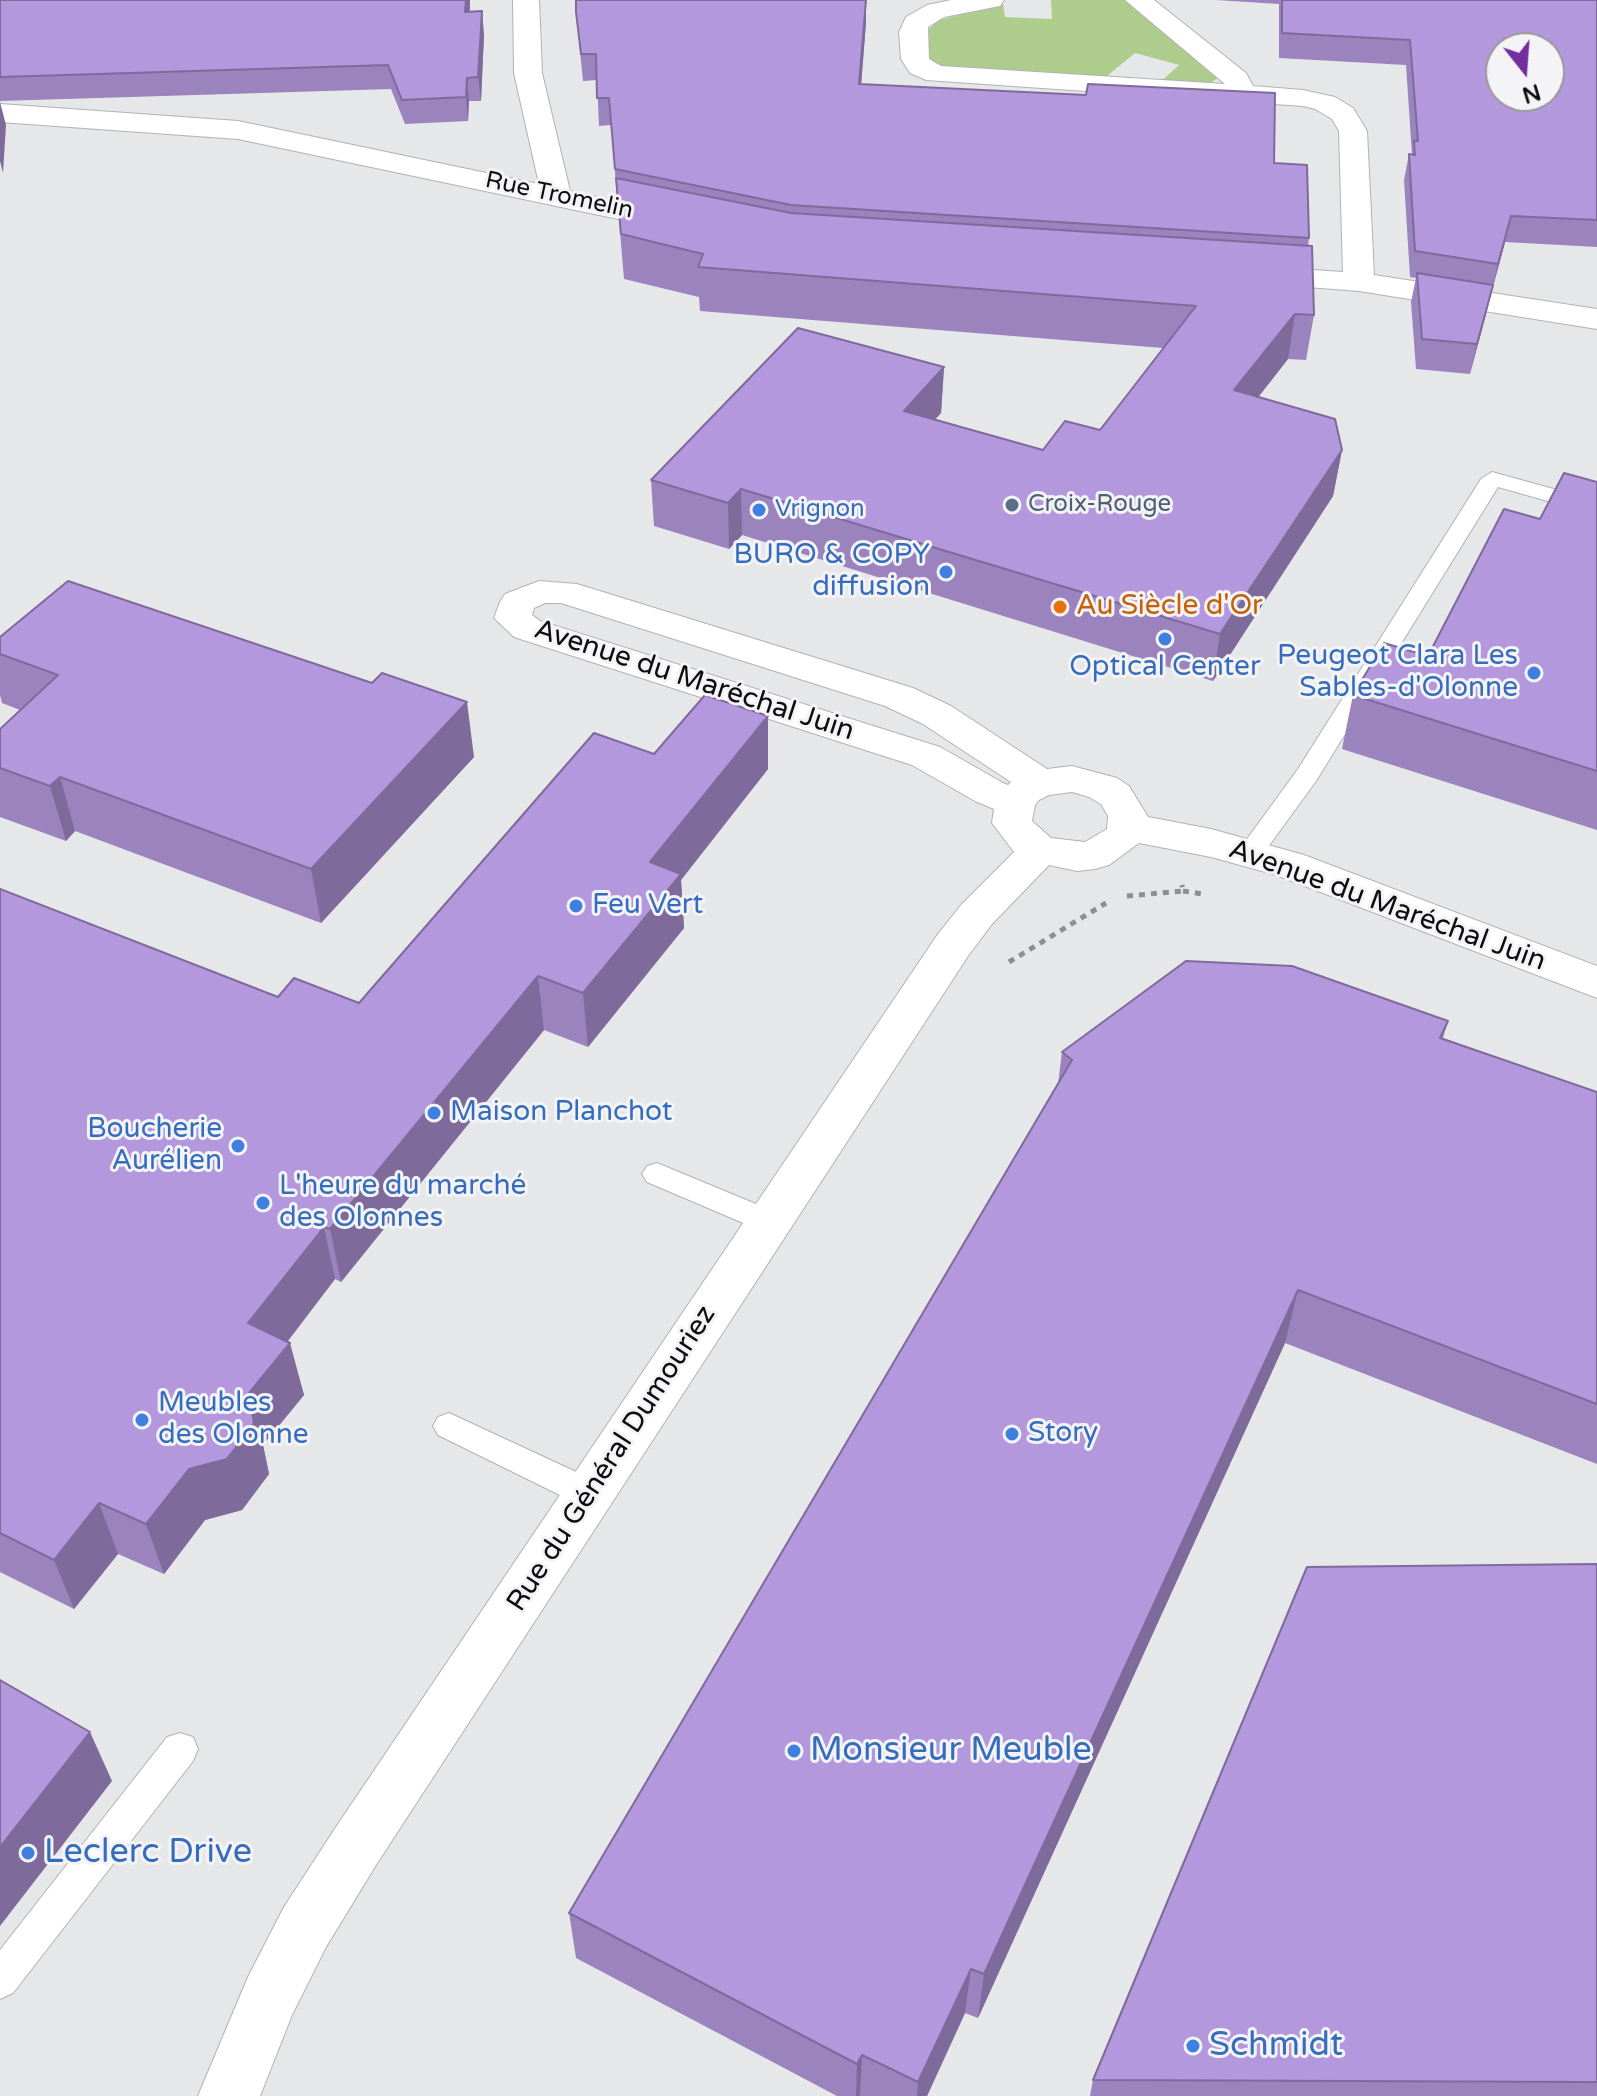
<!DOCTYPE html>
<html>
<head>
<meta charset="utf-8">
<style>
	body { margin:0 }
	#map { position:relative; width:1597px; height:2096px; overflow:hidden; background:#e6e7e9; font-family:"Varela Round",sans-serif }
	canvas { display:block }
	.north { position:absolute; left:1485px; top:32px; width:80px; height:80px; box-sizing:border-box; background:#f4f4f6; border:2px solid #989899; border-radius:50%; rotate:163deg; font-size:22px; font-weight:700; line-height:32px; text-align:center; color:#0d0d0e }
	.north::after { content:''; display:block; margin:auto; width:28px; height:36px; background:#732ea2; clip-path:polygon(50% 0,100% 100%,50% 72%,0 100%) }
</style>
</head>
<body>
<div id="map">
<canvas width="1597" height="2096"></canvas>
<div class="north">N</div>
</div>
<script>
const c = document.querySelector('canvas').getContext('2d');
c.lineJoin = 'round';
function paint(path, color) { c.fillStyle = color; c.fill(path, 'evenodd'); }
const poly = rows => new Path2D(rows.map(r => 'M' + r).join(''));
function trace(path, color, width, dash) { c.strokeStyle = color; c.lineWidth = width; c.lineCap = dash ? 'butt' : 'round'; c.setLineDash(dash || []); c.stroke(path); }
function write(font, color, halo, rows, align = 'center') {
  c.font = font + ' "Varela Round",sans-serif'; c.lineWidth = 6; c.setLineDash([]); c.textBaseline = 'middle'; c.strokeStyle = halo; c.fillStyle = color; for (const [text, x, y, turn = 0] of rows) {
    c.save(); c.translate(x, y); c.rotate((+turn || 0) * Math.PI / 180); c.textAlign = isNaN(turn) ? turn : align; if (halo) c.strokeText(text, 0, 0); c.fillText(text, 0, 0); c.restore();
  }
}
paint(poly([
	[1051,0,1125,0,1212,70,1217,79,1206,85,1157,85,1179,65,1135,53,1101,81,958,70,939,65,927,57,924,42,930,28,939,20,1003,4,1005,17,1052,19]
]), '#aecd8c');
const lane = poly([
	[1492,472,1597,501,1597,515,1498,487,1316,781,1260,858,1251,861,1242,858,1238,852,1242,846,1298,769,1481,479,1492,472],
	[657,1163,780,1214,784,1222,780,1230,769,1234,647,1182,642,1174,647,1166,657,1163],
	[449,1413,602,1484,606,1494,602,1504,590,1508,578,1504,438,1435,433,1426,438,1417,449,1413],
	[180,1733,193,1737,198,1749,193,1761,13,1993,0,1999,0,1950,167,1737,180,1733]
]);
const street = poly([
	[513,0,539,0,542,73,570,191,686,216,690,222,686,228,675,231,238,139,0,122,0,104,238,121,539,184,514,73,513,0],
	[951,0,1004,0,1000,6,944,17,928,27,929,59,941,66,1225,84,1125,0,1154,0,1246,73,1253,86,1303,90,1335,97,1353,108,1367,131,1374,275,1597,309,1597,329,1359,291,1242,282,1237,275,1242,268,1253,266,1343,272,1339,131,1332,119,1315,109,1303,106,926,80,910,73,901,59,899,32,906,17,927,5,951,0],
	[539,581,577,584,913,688,951,706,1047,769,1072,766,1117,778,1129,786,1148,817,1211,829,1304,855,1597,966,1597,998,1276,875,1211,857,1139,843,1109,865,1095,869,1077,871,1049,865,992,924,968,956,376,1865,326,1947,292,2015,260,2096,198,2096,248,1977,284,1907,336,1827,938,934,962,904,1014,852,992,823,994,809,975,801,912,765,514,637,494,618,500,602,505,594,539,581],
	[545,603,561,603,885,706,923,724,1011,782,1008,785,1003,783,940,747,540,621,532,615,534,608,545,603],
	[1072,792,1089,797,1101,804,1108,816,1107,829,1085,842,1051,838,1032,821,1035,805,1039,800,1049,795,1072,792]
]);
trace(lane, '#b2b2b4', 2);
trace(street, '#b2b2b4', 2);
trace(poly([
	[1183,891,1203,894],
	[1127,896,1183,891,1182,885],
	[1009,962,1106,903]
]), '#8d8e90', 5, [6, 6]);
paint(lane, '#fff');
paint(street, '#fff');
paint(poly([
	[0,0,470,0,470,11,484,34,481,101,469,101,468,121,405,124,391,89,0,101],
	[1216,0,1597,0,1597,247,1505,242,1470,374,1416,369,1411,302,1416,278,1410,277,1404,180,1409,154,1412,155,1406,65,1279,58,1279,4],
	[576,12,866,22,861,85,1274,163,1309,238,1308,246,1314,315,1306,360,1288,359,1258,397,1342,450,1333,496,1213,681,742,535,729,549,654,526,651,480,944,367,941,413,935,419,1043,450,1100,430,1163,348,700,311,699,297,624,279,611,125,599,126,597,80,583,81],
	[1597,482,1597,830,1342,749,1353,695,1428,656,1540,519],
	[0,637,474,757,321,923,75,831,66,841,0,817,0,729,20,710,2,703,0,695],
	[654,754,768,769,681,880,684,928,588,1047,544,1030,341,1282,335,1279,287,1342,304,1395,263,1445,269,1474,242,1510,205,1520,164,1574,118,1554,74,1609,0,1572,0,889,278,997,359,1003],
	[1448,1021,1443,1038,1597,1092,1597,1464,1285,1343,978,2018,965,2013,927,2096,837,2096,576,1958,569,1913,1058,1084,1062,1052],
	[1597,1564,1597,2096,1090,2096,1093,2080]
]), '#9b83be');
paint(poly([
	[466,0,470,0,468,35,465,12],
	[866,0,866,22,859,112,859,84],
	[482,11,484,34,481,101,478,77],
	[467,78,469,101,468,121,466,97],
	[0,102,6,125,3,173,0,161],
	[1511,216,1505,242,1492,290,1498,264],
	[1493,285,1486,314,1470,374,1477,344],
	[1295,314,1288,359,1228,436,1234,390],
	[944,367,941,413,902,456,904,411],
	[1342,450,1333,496,1213,681,1220,634],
	[741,489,742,535,729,549,728,503],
	[467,702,474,757,321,923,311,869],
	[768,716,768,769,681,880,684,928,588,1047,583,993,650,862],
	[60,777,75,831,66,841,50,786],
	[538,976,544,1030,341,1282,330,1229],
	[324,1227,335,1279,262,1375,248,1323],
	[1298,1290,1285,1343,978,2018,984,1974],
	[290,1343,304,1395,263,1445,269,1474,242,1510,205,1520,164,1574,146,1524,249,1393],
	[99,1503,118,1554,74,1609,54,1560],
	[90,1732,112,1781,0,1926,0,1847],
	[971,1969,965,2013,927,2096,917,2096,918,2082],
	[862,2055,860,2096,856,2096,857,2064]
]), '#7e6a9b');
const building = poly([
	[0,0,466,0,465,12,482,11,478,77,467,78,466,97,402,100,388,65,0,77,0,0],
	[576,0,866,0,859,84,1086,95,1088,84,1275,93,1274,163,1307,165,1309,238,791,205,615,169,609,98,597,98,596,54,581,54,576,12,576,0],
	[1282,0,1597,0,1597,220,1511,216,1498,264,1415,251,1409,154,1415,155,1414,141,1418,141,1410,40,1282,33,1282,0],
	[1501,48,1549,48,1549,96,1501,96,1501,48],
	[616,178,791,213,1312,246,1314,315,1295,314,1234,390,1335,419,1342,450,1220,634,741,489,728,503,651,480,798,328,944,367,904,411,1043,450,1065,421,1100,430,1196,306,698,267,703,254,621,234,616,178],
	[1417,273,1493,285,1477,344,1422,339,1417,273],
	[1564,473,1597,482,1597,771,1353,695,1384,643,1428,656,1504,509,1540,519,1564,473],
	[68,581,372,683,382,673,467,702,311,869,60,777,50,786,0,768,0,729,58,675,0,654,0,637,68,581],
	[705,695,768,716,650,862,681,874,583,993,538,976,330,1229,324,1227,248,1323,290,1343,249,1393,254,1423,227,1459,189,1469,146,1524,99,1503,54,1560,0,1533,0,889,278,997,294,978,359,1003,594,733,654,754,705,695],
	[1186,961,1292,966,1448,1021,1440,1038,1597,1092,1597,1404,1298,1290,984,1974,971,1969,918,2082,862,2055,857,2064,569,1913,1072,1060,1062,1052,1186,961],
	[1597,1564,1597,2082,1093,2080,1307,1567,1597,1564],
	[0,1680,90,1732,0,1847,0,1680]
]);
paint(building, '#b498dd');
trace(building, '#7e6a9b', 2);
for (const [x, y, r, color] of [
	[1012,505,8,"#5c6f8a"],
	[759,510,8,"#3f7fe0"],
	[946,572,8,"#3f7fe0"],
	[1060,607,8,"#e8710a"],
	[1165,639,8,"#3f7fe0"],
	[1534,673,8,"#3f7fe0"],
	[576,906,8,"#3f7fe0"],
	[434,1113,8,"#3f7fe0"],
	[238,1146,8,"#3f7fe0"],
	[263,1203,8,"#3f7fe0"],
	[142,1420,8,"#3f7fe0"],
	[1012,1434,8,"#3f7fe0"],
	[794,1751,8,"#3f7fe0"],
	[28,1853,8,"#3f7fe0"],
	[1193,2046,8,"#3f7fe0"]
]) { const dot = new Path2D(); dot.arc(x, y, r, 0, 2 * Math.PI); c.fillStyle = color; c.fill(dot); trace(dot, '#f4f4f6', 3); }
write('24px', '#0d0d0e', '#f4f4f6', [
	["Rue Tromelin",559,196,12]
]);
write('24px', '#4e5e75', '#f4f4f6', [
	["Croix-Rouge",1028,505]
], 'left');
write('24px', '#366cbe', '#f4f4f6', [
	["Vrignon",775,510]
], 'left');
write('28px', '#366cbe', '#f4f4f6', [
	["BURO & COPY",930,556,"right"],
	["diffusion",930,588,"right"],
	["Peugeot Clara Les",1518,657,"right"],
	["Sables-d'Olonne",1518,689,"right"],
	["Optical Center",1165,668,"center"],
	["Feu Vert",592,906],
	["Maison Planchot",450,1113],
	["Boucherie",222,1130,"right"],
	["Aurélien",222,1162,"right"],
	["L'heure du marché",279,1187],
	["des Olonnes",279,1219],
	["Meubles",158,1404],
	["des Olonne",158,1436],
	["Story",1028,1434]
], 'left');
write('28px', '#c56008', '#f4f4f6', [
	["Au Siècle d'Or",1076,607]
], 'left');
write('28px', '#0d0d0e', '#f4f4f6', [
	["Avenue du Maréchal Juin",694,681,18],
	["Avenue du Maréchal Juin",1387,906,20],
	["Rue du Général Dumouriez",612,1459,-57]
]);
write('34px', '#366cbe', '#f4f4f6', [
	["Monsieur Meuble",810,1751],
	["Leclerc Drive",44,1853],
	["Schmidt",1209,2046]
], 'left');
</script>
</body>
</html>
